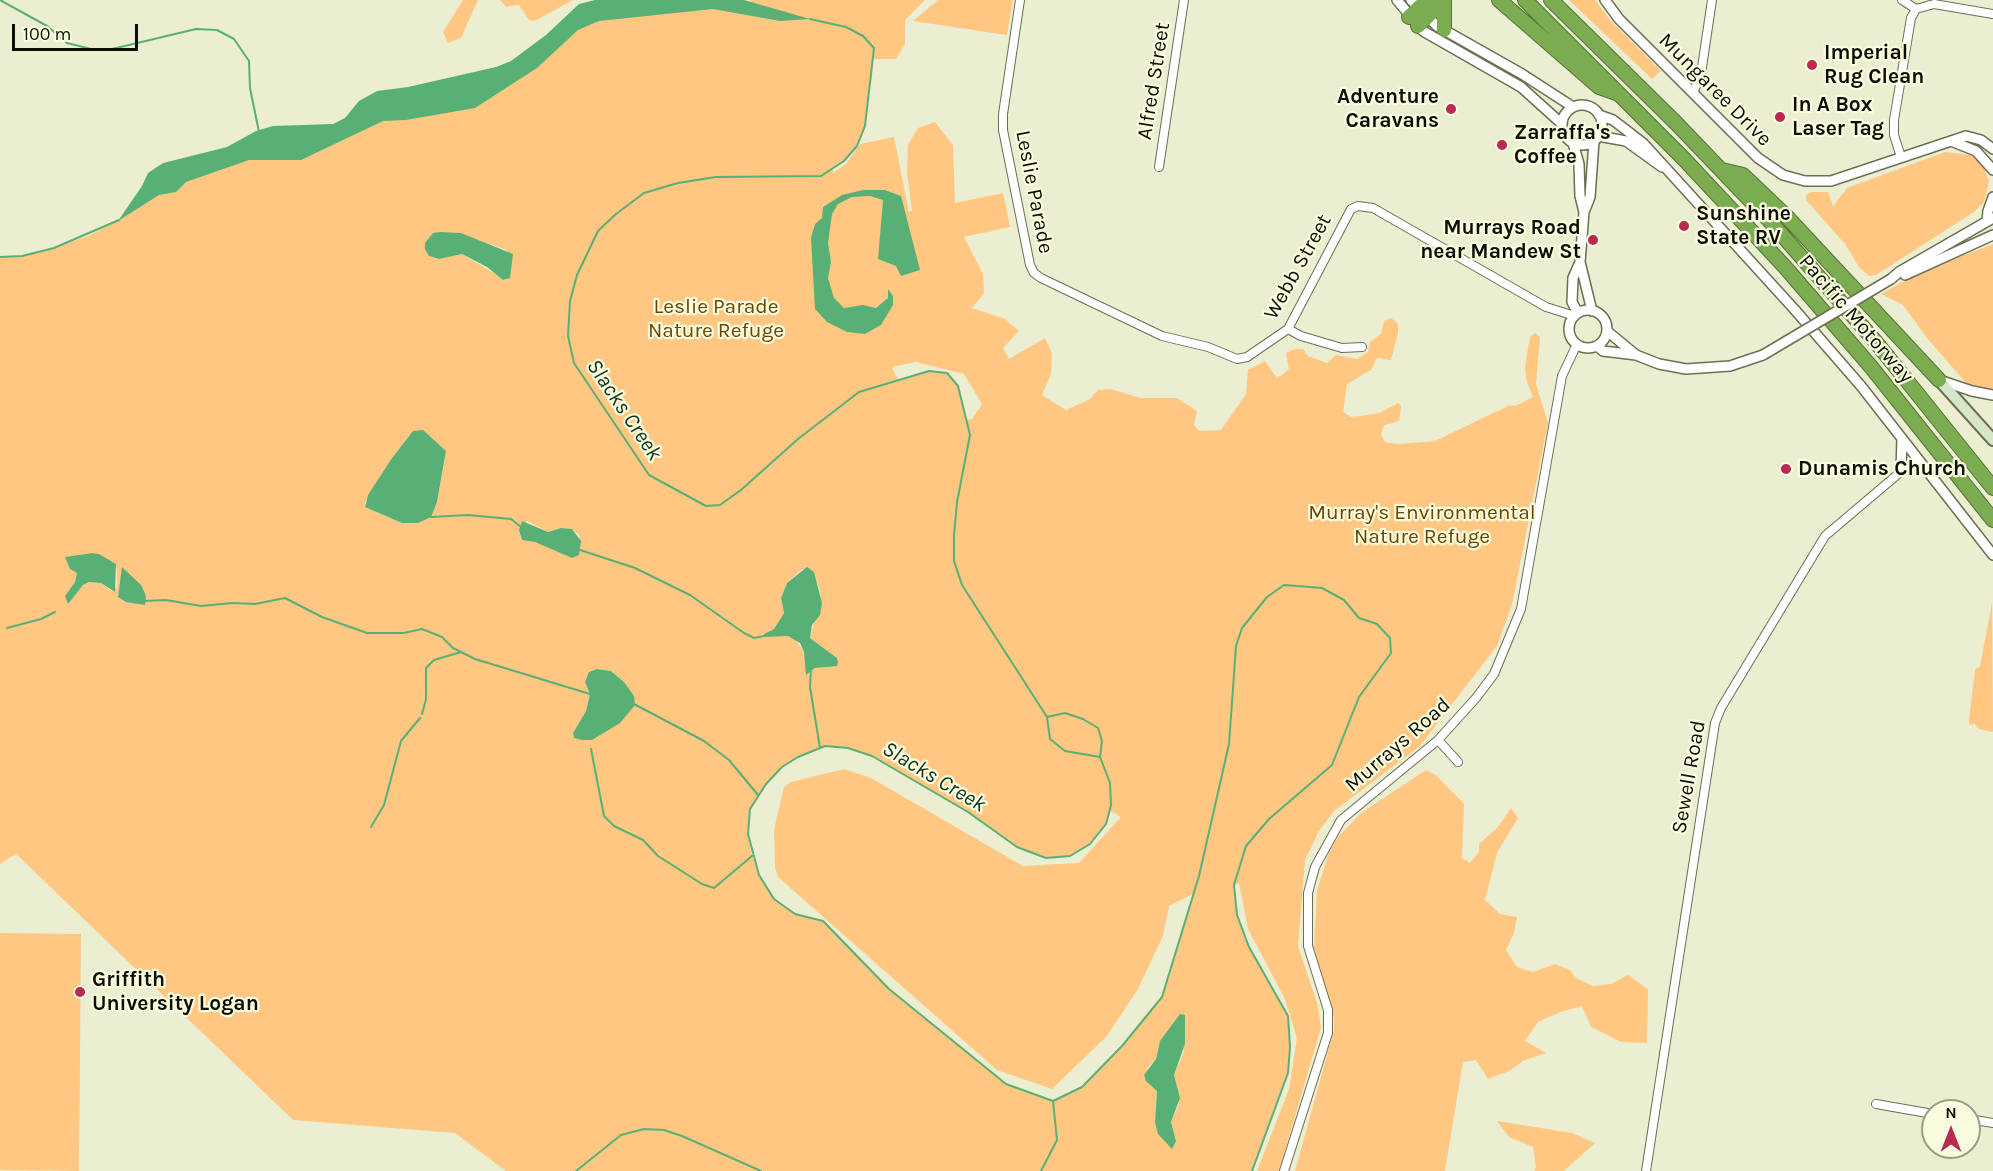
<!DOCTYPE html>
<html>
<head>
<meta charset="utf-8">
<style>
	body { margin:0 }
	#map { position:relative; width:1993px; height:1171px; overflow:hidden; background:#ebeed1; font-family:Karla,sans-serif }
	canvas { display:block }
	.north { position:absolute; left:1921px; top:1099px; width:60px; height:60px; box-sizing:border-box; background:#f9fcde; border:2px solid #9b9d87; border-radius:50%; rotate:0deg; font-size:16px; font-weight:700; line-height:24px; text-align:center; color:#0d0e05 }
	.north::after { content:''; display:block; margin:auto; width:21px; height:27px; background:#b92952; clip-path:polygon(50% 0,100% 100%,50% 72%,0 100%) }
	.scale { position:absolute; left:12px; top:24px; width:126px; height:27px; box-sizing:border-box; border:3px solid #0d0e05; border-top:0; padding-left:8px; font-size:18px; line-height:21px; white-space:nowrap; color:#0d0e05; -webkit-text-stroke:4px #f9fcde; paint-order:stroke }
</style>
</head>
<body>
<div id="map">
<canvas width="1993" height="1171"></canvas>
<div class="north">N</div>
<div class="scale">100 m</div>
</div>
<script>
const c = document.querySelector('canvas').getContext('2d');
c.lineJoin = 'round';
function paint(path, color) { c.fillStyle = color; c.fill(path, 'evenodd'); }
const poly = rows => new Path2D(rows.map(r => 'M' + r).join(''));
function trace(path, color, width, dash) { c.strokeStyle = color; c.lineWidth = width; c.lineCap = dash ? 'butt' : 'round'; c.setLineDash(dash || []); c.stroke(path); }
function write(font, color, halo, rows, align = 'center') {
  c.font = font + ' Karla,sans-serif'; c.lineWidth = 4.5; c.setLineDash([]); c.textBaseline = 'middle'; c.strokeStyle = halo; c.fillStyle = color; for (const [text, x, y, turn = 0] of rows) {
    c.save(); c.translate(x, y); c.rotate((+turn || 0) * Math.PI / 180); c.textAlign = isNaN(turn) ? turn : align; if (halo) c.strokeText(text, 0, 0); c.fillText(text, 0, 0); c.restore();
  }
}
paint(poly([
	[463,0,478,0,461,38,448,43,443,32],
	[500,0,573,0,535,21,529,20,519,5,506,7],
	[655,0,679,0,735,7,752,0,925,0,905,20,905,44,896,59,873,59,865,126,857,146,844,161,833,168,833,173,846,164,860,144,894,137,909,212,912,211,907,173,908,145,918,128,935,122,953,145,955,203,1003,193,1010,227,964,237,983,274,984,293,972,308,1005,319,1019,331,1003,348,1009,359,1045,338,1052,353,1051,374,1042,395,1066,410,1090,399,1098,390,1110,389,1141,398,1177,398,1197,411,1194,425,1199,431,1221,430,1246,394,1248,370,1265,361,1276,377,1281,376,1289,369,1286,353,1294,349,1303,349,1308,356,1327,363,1336,355,1357,359,1368,352,1370,342,1381,334,1384,321,1391,318,1398,324,1398,333,1391,360,1377,358,1371,370,1347,384,1343,412,1351,417,1361,416,1379,413,1398,403,1401,406,1399,421,1384,425,1381,434,1385,442,1398,444,1435,441,1510,405,1515,406,1533,397,1526,379,1525,366,1530,337,1535,333,1540,337,1536,384,1548,423,1512,605,1497,646,1420,746,1334,811,1319,831,1305,860,1298,946,1318,1006,1321,1028,1279,1171,1257,1171,1289,1089,1297,1038,1285,999,1248,929,1239,883,1234,885,1237,915,1249,947,1288,1016,1290,1047,1288,1073,1252,1171,506,1171,455,1133,293,1120,16,854,0,864,0,257,22,256,54,248,88,236,118,221,158,182,490,82,569,25],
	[453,232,507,250,507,281,462,254,439,259,429,256,429,253],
	[916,362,964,374,982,404,972,419,966,420,958,386,947,373,929,371,899,381,892,367],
	[413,431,445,459,437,502,402,523,365,507,365,503,392,458],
	[527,521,548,532,561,528,572,529,580,536,572,558,535,541,522,540,519,530],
	[92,553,99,554,117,569,117,587,112,591,101,583,89,582,65,596,75,582,77,573,73,570,79,555],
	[802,569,814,572,821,596,810,638,837,658,810,671,804,652,795,639,788,636,764,634,774,629,784,613,781,598,787,583],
	[597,669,611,671,624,682,573,733,586,711,590,693,589,672],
	[825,746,848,748,872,756,968,812,1017,847,1046,858,1070,856,1090,844,1106,824,1110,811,1121,817,1079,863,1023,866,871,778,844,769,791,782,784,787,774,830,775,868,778,877,997,1070,1052,1089,1107,1036,1138,989,1163,936,1169,906,1193,894,1162,997,1122,1046,1082,1087,1053,1101,1006,1084,889,989,823,921,795,914,774,899,759,875,751,852,748,834,750,809,766,784,782,767,798,757],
	[1185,1015,1184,1052,1174,1075,1179,1104,1171,1122,1176,1141,1155,1122,1157,1091,1147,1068,1156,1059,1158,1048],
	[938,0,1013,0,1007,35,913,21],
	[1569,0,1595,0,1610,20,1661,71,1652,79],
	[1945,152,1971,155,1982,163,1989,181,1984,202,1974,212,1876,275,1869,276,1859,267,1845,244,1806,200,1806,195,1811,192,1828,192,1833,206,1847,188],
	[1993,244,1993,389,1983,389,1967,384,1927,338,1903,305,1881,294,1920,272],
	[1992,603,1993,731,1992,732,1979,729,1975,724,1969,725,1969,719,1975,670,1980,666],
	[1426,770,1436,775,1464,804,1462,858,1470,863,1479,852,1479,844,1497,828,1511,808,1518,818,1497,853,1485,900,1500,914,1517,917,1514,933,1506,950,1517,967,1533,972,1555,964,1570,970,1576,978,1593,986,1611,984,1628,975,1648,989,1647,1043,1621,1042,1591,1027,1582,1006,1560,1012,1538,1022,1525,1041,1546,1053,1523,1061,1509,1071,1488,1079,1476,1060,1463,1062,1445,1171,1295,1171,1334,1030,1334,1017,1314,949,1317,891,1328,855,1338,837,1361,813],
	[0,933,81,934,79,1171,0,1170],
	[1497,1121,1572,1133,1595,1143,1564,1171,1534,1171,1536,1167,1533,1147,1509,1137]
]), '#ffc782');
paint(poly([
	[595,0,744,0,810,19,780,21,713,9,599,21,578,30,537,68,475,108,406,120,383,121,301,160,249,160,186,182,176,192,159,195,118,221,142,186,148,173,163,163,227,147,256,131,273,126,333,124,345,118,359,101,377,91,408,87,496,67,511,61,546,35,579,4],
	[863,190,885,190,901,196,920,270,901,276,896,266,878,259,883,200,870,196,852,197,838,204,832,214,828,243,831,262,828,278,834,298,844,308,863,305,876,308,888,298,888,289,893,296,893,305,881,325,865,334,847,332,827,322,815,309,811,238,815,224,822,218,823,207,842,195],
	[440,232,461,233,513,254,510,278,503,280,487,267,462,254,439,259,429,256,425,249,425,243,433,233],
	[423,430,446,451,437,502,431,517,418,523,402,523,365,507,368,495,392,458,413,431],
	[522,521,548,532,561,528,572,529,581,541,579,555,572,558,535,542,522,540,519,530],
	[92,553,99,554,116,564,115,592,101,583,89,582,83,585,68,604,65,596,75,582,77,573,70,569,65,557],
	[122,567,141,585,146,596,145,605,126,602,118,597],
	[807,567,814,572,822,603,820,615,812,625,810,638,837,658,838,662,837,666,815,668,806,675,804,652,800,643,788,636,764,637,764,634,774,629,784,613,781,598,787,583],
	[597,669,611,671,624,682,634,696,635,705,620,723,592,740,582,740,574,738,573,733,586,711,590,694,585,682,589,672],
	[1180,1014,1185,1015,1185,1044,1174,1075,1180,1098,1171,1122,1176,1141,1172,1149,1158,1134,1155,1122,1157,1091,1146,1081,1144,1075,1156,1059,1160,1041]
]), '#59b076');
trace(poly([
	[0,0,47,26,67,43,91,49,112,49,196,29,217,30,234,39,249,61,250,88,259,132],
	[810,19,846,27,863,36,874,48,865,126,857,146,844,161,821,176,716,177,678,183,644,193,616,214,598,231,577,275,570,301,568,336,574,363,649,475,706,506,720,505,741,490,798,439,859,392,929,371,947,373,958,386,970,435,957,502,954,536,954,561,962,585,1047,717,1050,739,1065,751,1100,757,1110,783,1111,805,1106,824,1090,844,1070,856,1046,858,1017,847,968,812,872,756,848,748,825,746,798,757,782,767,766,784,750,809,748,834,759,875,774,899,795,914,823,921,889,989,1006,1084,1053,1101,1082,1087,1122,1046,1162,997,1199,876,1229,744,1236,646,1242,628,1267,597,1284,585,1322,588,1344,600,1359,618,1377,624,1390,638,1391,653,1359,697,1332,765,1269,819,1246,846,1234,885,1237,915,1249,947,1288,1016,1290,1047,1288,1073,1252,1171],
	[0,257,22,256,54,248,119,220],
	[431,517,468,515,511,519,521,527],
	[580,550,635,568,690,595,744,633,754,638,764,636],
	[143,601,166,600,201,606,232,603,255,604,285,598,322,617,367,633,404,633,422,629,442,637,453,648,475,659,590,694],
	[7,628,41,619,55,612],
	[811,668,810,687,820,748],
	[634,704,704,741,729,760,758,795],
	[422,714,426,699,426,668,434,660,461,652],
	[1047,717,1065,713,1083,719,1098,728,1102,741,1100,757],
	[591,749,604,816,614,826,643,840,658,856,702,884,714,888,752,856],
	[371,827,384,805,401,741,420,718],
	[576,1171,621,1135,644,1129,664,1130,682,1136,761,1171],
	[1041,1171,1057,1140,1053,1101]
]), '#59b076', 2);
const minor = poly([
	[1020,0,1003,114,1003,130,1030,265,1034,273,1041,278,1162,336,1208,347,1237,359,1247,357,1288,329,1351,209,1358,206,1373,208,1546,307,1575,316],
	[1902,0,1916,9],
	[1693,93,1701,74,1712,0],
	[1901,157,1894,135,1894,120,1911,18,1916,9,1934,4,1993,14],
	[1159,167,1184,0],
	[1288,329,1301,336,1342,348,1362,347],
	[1438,740,1458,762],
	[1876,1104,1933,1114],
	[1969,1119,1993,1123],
	[1284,1171,1328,1033,1328,1010,1308,946,1308,893,1315,867,1341,820,1438,740,1476,698,1494,674,1521,609,1562,376,1577,344],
	[1646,1171,1715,723,1721,708,1825,536,1917,458]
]);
const tertiary = poly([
	[1397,0,1423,31,1521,87,1562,124],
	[1411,0,1437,26,1522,74,1573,107],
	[1605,0,1619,19,1758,158,1783,175,1805,181,1831,181,1966,136,1981,140,1993,149],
	'1562 125a20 20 0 1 1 40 0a20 20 0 1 1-40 0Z',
	[1599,115,1613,120,1643,143,1795,310,1861,386,1993,555],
	[1598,136,1626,141,1662,167],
	[1951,141,1976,151,1993,170],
	[1573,143,1579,164,1580,196,1584,212],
	[1987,221,1988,211,1993,197],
	[1580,262,1592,311],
	[1905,275,1993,235],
	[1891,279,1899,272,1993,218],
	'1569 329a19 19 0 1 1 38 0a19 19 0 1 1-38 0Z',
	[1578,313,1572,302,1573,278,1580,262,1584,212,1590,197,1594,141],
	[1607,331,1636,355],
	[1597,346,1603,351,1636,355,1659,364,1686,369,1730,366,1763,355],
	[1939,380,1972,391,1993,395],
	[1901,471,1902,438]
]);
const secondary = poly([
	[1939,380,1993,440]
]);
const motorway = poly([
	[1499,0,1599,87,1616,93],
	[1525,0,1684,159,1785,267,1872,368,1993,520],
	[1551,0,1676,123,1768,219,1875,341,1993,488],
	[1409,17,1427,0],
	[1418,26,1444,0],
	[1444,30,1444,0],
	[1722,170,1743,175,1787,217,1939,380]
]);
trace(minor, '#6c6f54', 10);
trace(tertiary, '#6c6f54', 12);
trace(secondary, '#6c6f54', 14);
trace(motorway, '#547536', 16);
trace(minor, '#fff', 8);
trace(tertiary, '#fff', 9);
trace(secondary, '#d7e6ca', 10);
trace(motorway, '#7bad50', 14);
const tertiaryBridge = poly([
	[1763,355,1891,279]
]);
trace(tertiaryBridge, '#6c6f54', 12, []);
trace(tertiaryBridge, '#fff', 9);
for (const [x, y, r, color] of [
	[1812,65,6,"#b92952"],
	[1451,109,6,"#b92952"],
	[1780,117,6,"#b92952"],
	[1502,145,6,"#b92952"],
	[1684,226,6,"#b92952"],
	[1593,240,6,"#b92952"],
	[1786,469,6,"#b92952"],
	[80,992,6,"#b92952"]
]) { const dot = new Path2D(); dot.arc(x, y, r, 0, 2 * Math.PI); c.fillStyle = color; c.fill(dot); trace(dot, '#f9fcde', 2); }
write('bold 21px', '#0d0e05', '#f9fcde', [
	["Imperial",1824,53],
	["Rug Clean",1824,77],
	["Adventure",1439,97,"right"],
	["Caravans",1439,121,"right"],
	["In A Box",1792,105],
	["Laser Tag",1792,129],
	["Zarraffa's",1514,133],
	["Coffee",1514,157],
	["Sunshine",1696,214],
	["State RV",1696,238],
	["Murrays Road",1581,228,"right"],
	["near Mandew St",1581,252,"right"],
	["Dunamis Church",1798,469],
	["Griffith",92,980],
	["University Logan",92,1004]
], 'left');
write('21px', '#0d0e05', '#f9fcde', [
	["Alfred Street",1154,81,-81],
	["Mungaree Drive",1715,90,45],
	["Leslie Parade",1034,192,79],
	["Webb Street",1298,267,-61],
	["Pacific Motorway",1856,319,49],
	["Murrays Road",1398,745,-41],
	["Sewell Road",1689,777,-80]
]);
write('21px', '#6d4503', '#f9fcde', [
	["Leslie Parade",716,307],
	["Nature Refuge",716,331],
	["Murray's Environmental",1422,513],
	["Nature Refuge",1422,537]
]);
write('italic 22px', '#0e331c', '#f9fcde', [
	["Slacks Creek",624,410,56],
	["Slacks Creek",934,777,31]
]);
</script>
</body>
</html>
